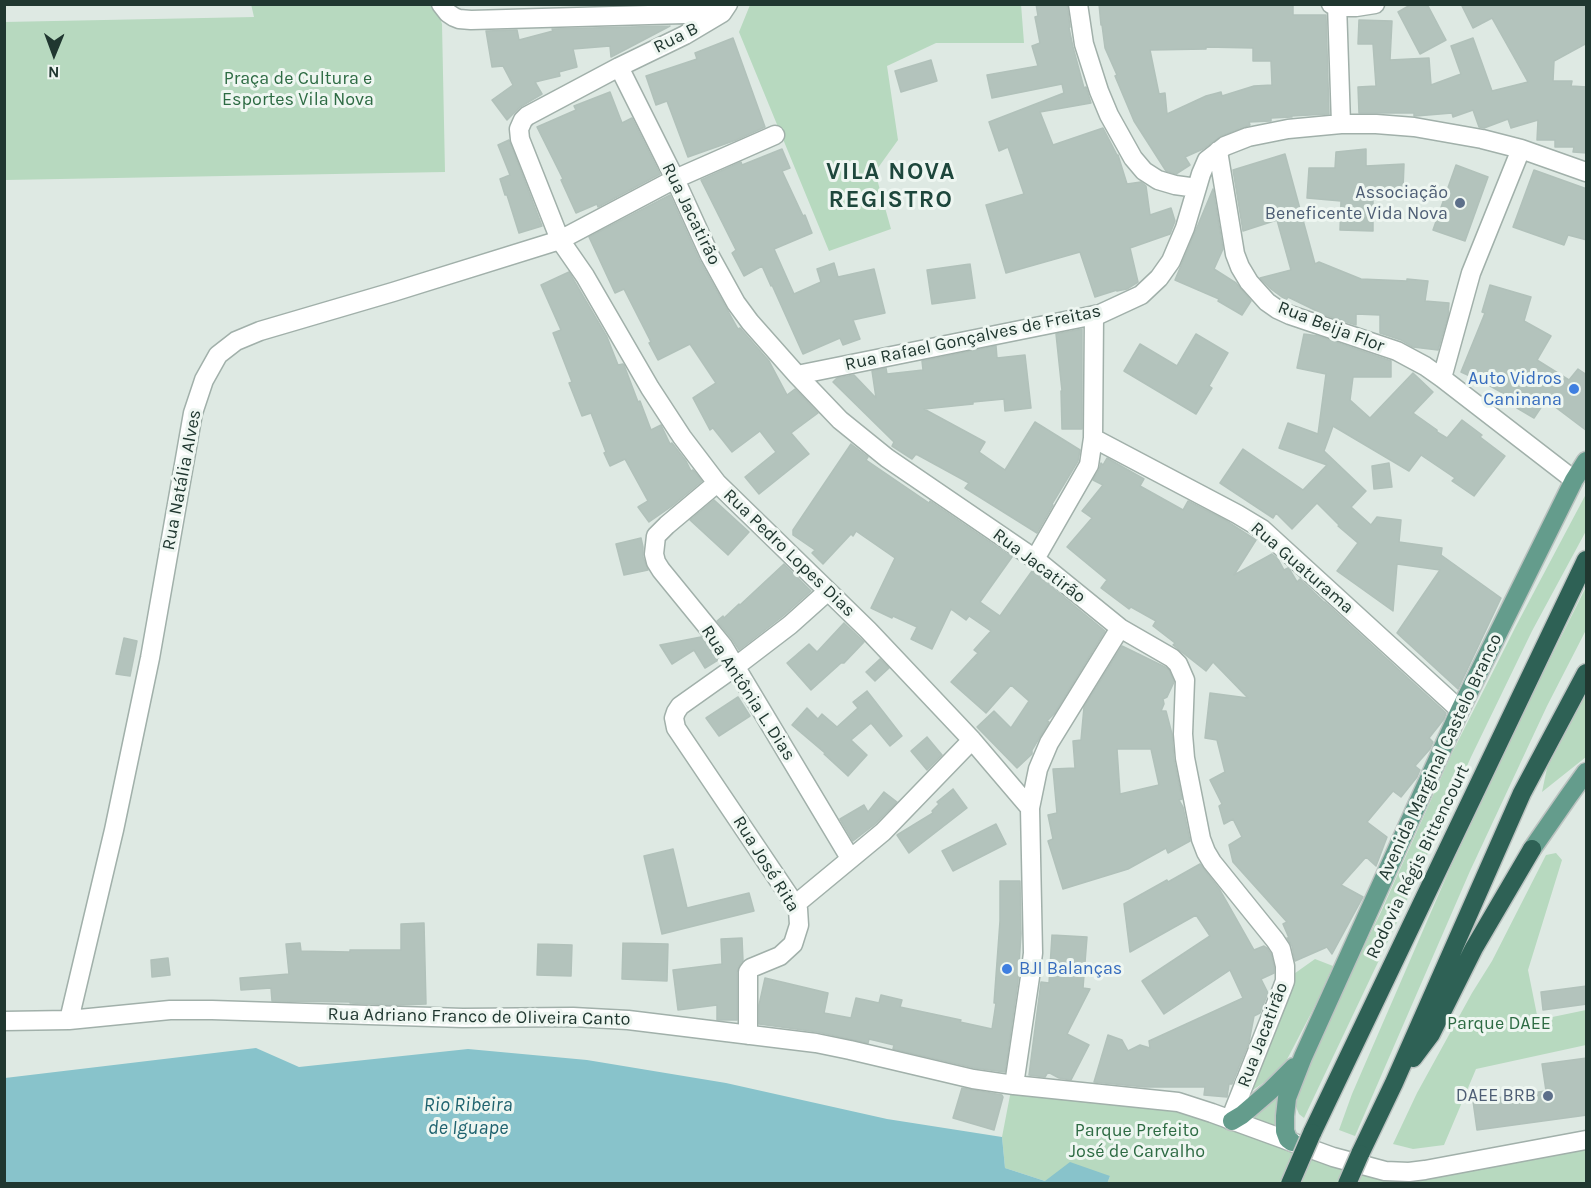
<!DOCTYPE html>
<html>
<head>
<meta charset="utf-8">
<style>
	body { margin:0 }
	#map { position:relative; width:1591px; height:1188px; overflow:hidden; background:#dee9e3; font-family:Karla,sans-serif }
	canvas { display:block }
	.frame { position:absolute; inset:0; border:6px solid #203730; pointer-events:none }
	.north { position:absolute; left:24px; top:24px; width:60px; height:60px; -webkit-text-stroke:4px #eef6f1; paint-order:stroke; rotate:181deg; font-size:16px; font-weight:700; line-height:24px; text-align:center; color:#203730 }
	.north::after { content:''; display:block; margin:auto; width:21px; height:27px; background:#203730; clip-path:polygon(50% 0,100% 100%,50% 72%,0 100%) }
</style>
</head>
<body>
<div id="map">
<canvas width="1591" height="1188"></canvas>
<div class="frame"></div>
<div class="north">N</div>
</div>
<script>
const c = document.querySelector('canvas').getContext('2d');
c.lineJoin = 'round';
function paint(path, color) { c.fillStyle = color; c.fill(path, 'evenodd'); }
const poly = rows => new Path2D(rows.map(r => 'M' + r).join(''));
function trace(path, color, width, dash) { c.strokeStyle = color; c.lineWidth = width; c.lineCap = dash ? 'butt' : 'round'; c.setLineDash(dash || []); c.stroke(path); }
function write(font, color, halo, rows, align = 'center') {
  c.font = font + ' Karla,sans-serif'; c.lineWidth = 6; c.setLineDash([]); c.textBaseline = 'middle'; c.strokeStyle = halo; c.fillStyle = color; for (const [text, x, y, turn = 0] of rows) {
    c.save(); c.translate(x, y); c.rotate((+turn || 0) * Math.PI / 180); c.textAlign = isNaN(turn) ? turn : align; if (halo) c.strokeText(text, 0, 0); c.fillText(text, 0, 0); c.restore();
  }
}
paint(poly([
	[251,4,436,5,442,24,445,172,5,180,4,22,254,17],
	[1021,4,1024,43,936,43,887,66,898,140,875,172,891,229,829,251,739,32,750,5],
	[1586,494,1586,531,1532,631,1471,757,1399,918,1304,1118,1299,1114,1294,1102,1319,1037,1381,912,1451,755,1516,626],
	[1586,587,1586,630,1547,706,1470,871,1355,1136,1339,1130,1352,1094,1451,866,1530,699],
	[1586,694,1586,757,1542,792,1547,768],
	[1556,853,1562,860,1528,970,1538,1020,1586,1010,1586,1045,1476,1069,1444,1145,1413,1149,1393,1144,1417,1093,1472,993,1492,961,1546,855],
	[1315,959,1333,966,1318,1000,1281,1071,1247,1094,1291,976],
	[1012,1085,1176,1103,1383,1172,1586,1146,1586,1184,1107,1184,1110,1176,1045,1181,1005,1168,1002,1137],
	[1283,1087,1279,1130,1246,1118]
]), '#b7d9bf');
paint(poly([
	[256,1048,299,1067,468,1049,587,1060,726,1083,887,1119,1002,1137,1005,1168,1045,1181,1070,1162,1110,1176,1107,1184,5,1183,5,1078]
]), '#88c3cb');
const building = poly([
	[1036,4,1067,4,1070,27,1069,28,1073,47,1084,88,1086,87,1091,103,1040,112,1053,145,1103,128,1117,155,1118,155,1127,184,1141,182,1146,186,1150,215,1171,208,1175,221,1170,234,1130,248,1138,282,1127,289,1117,291,1117,290,1095,297,1080,252,1006,273,986,205,1024,194,1008,147,999,151,989,122,1064,93,1062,84,992,98,987,75,1038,66,1032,46,1040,43,1035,17,1038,16,1036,4],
	[1099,4,1293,4,1293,15,1326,15,1329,114,1291,116,1292,117,1271,118,1271,121,1249,122,1250,125,1221,136,1203,149,1185,157,1190,165,1176,174,1166,171,1134,121,1115,76,1117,75,1105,48,1102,25,1101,25,1099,4],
	[1206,47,1253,48,1253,61,1271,61,1272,85,1254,86,1222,96,1221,92,1206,96,1167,114,1165,93,1159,94,1150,50,1206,49,1206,47],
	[1412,4,1427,4,1446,40,1420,54,1398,12,1412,4],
	[1461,4,1587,4,1587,43,1554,61,1553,81,1572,81,1571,86,1587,87,1587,153,1573,152,1574,147,1555,147,1555,140,1537,140,1538,120,1511,128,1508,119,1484,128,1479,127,1473,110,1453,117,1452,113,1416,116,1414,116,1414,113,1359,113,1358,87,1376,86,1373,44,1358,44,1359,20,1392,21,1390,60,1429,58,1431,85,1461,74,1451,46,1473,38,1492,91,1528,82,1492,18,1473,28,1461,4],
	[670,26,611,57,610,46,573,49,577,67,559,72,560,76,535,82,542,94,520,107,507,120,492,100,513,85,503,66,492,67,486,31,517,30,519,40,553,31,552,29,670,26],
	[733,38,765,127,736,140,688,157,667,101,656,105,646,76,697,59,695,53,733,38],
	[931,60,937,81,901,92,895,71,931,60],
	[610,92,622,123,632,118,660,174,598,207,597,204,576,213,561,180,563,179,537,127,576,110,574,106,610,92],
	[509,140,542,226,519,233,507,195,505,195,500,179,510,175,498,145,509,140],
	[782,149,790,168,782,171,803,216,805,215,812,233,774,249,794,294,821,282,817,269,834,263,838,277,874,269,885,313,853,320,860,339,843,345,840,338,803,354,772,285,771,286,762,266,744,276,732,253,736,250,701,180,741,162,742,165,782,149],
	[1366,149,1366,166,1404,164,1403,189,1373,190,1373,231,1340,230,1341,201,1307,198,1309,168,1335,168,1336,152,1366,149],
	[1285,154,1315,264,1319,262,1361,279,1407,281,1407,279,1428,281,1425,301,1449,303,1448,316,1438,350,1413,347,1401,340,1380,333,1380,315,1356,314,1356,325,1325,315,1288,297,1286,300,1271,289,1260,278,1291,270,1277,220,1243,231,1233,170,1285,154],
	[1456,165,1488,177,1465,241,1433,230,1456,165],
	[1534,170,1587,189,1587,240,1568,235,1564,245,1513,227,1534,170],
	[1213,189,1223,249,1214,269,1236,283,1251,301,1242,315,1218,301,1219,299,1175,280,1213,189],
	[670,195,700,261,738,329,740,328,769,361,787,395,795,389,818,413,791,433,809,454,759,494,745,477,776,452,760,431,732,452,713,428,710,430,693,398,716,383,690,344,658,360,649,343,651,342,624,289,615,293,589,237,670,195],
	[970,264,975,298,932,304,927,270,970,264],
	[569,272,607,337,618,365,623,364,624,365,638,402,640,401,651,430,661,425,670,444,672,443,686,461,691,471,693,470,702,481,672,506,649,522,638,507,648,501,625,459,610,466,604,453,606,452,591,413,582,416,569,383,572,382,553,333,561,330,541,285,569,272],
	[1490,285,1531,297,1524,321,1551,336,1537,360,1569,380,1578,369,1587,375,1587,431,1546,400,1534,418,1517,408,1521,403,1481,381,1461,372,1485,313,1482,312,1490,285],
	[1082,329,1082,429,1062,429,1061,391,1062,391,1056,334,1082,329],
	[1196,334,1228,353,1209,386,1212,388,1196,414,1124,371,1140,344,1177,366,1196,334],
	[1304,334,1318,336,1391,361,1391,377,1353,377,1350,400,1370,418,1413,373,1433,392,1413,413,1437,430,1437,432,1447,438,1462,420,1482,435,1480,437,1505,456,1474,496,1452,481,1455,478,1421,455,1409,471,1333,426,1324,451,1366,491,1351,507,1371,525,1377,517,1401,520,1399,542,1442,548,1441,555,1501,598,1458,689,1397,633,1440,570,1397,564,1393,611,1337,571,1358,543,1338,526,1339,525,1317,503,1292,529,1276,513,1273,518,1220,483,1243,449,1303,490,1327,465,1279,448,1288,423,1318,434,1326,374,1297,368,1304,334],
	[996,346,997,358,1025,355,1031,408,1005,411,1004,399,973,402,973,404,924,409,985,442,979,452,1005,470,1035,422,1080,450,1078,461,1052,504,1053,505,1037,533,965,488,969,483,916,454,912,459,892,446,894,442,833,382,837,378,854,375,876,398,872,371,886,368,887,374,923,370,922,361,996,346],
	[851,444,868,457,866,460,929,503,930,501,1012,557,980,602,1000,616,1032,571,1105,631,1054,714,1047,721,1049,722,1032,750,1032,754,1017,768,977,727,994,711,1011,728,1029,701,1011,685,986,713,951,682,978,653,974,650,991,631,969,616,966,620,951,609,932,649,911,639,917,627,893,616,892,618,871,608,895,558,856,531,853,536,851,534,823,564,812,553,815,550,793,535,793,530,851,444],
	[1107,458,1144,479,1140,486,1183,510,1188,501,1225,520,1256,540,1234,575,1272,554,1278,559,1284,570,1288,568,1290,570,1297,582,1300,579,1324,602,1325,602,1446,713,1444,719,1429,738,1433,742,1430,749,1415,766,1420,770,1417,777,1401,797,1393,791,1367,822,1387,837,1376,866,1366,857,1341,885,1363,897,1332,954,1327,947,1295,961,1292,946,1287,938,1289,938,1283,924,1287,922,1233,862,1229,845,1242,837,1233,819,1224,824,1219,806,1222,804,1210,780,1225,772,1217,740,1205,738,1210,693,1248,698,1213,662,1206,671,1173,645,1175,643,1153,626,1156,621,1131,607,1129,609,1101,588,1107,580,1067,547,1092,518,1082,511,1103,485,1093,480,1099,470,1101,463,1103,465,1107,458],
	[1389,463,1392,487,1374,489,1372,466,1389,463],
	[714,500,749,532,728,555,690,520,714,500],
	[641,538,643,547,643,557,648,570,624,575,616,544,641,538],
	[784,564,811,591,783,616,739,650,732,639,717,621,723,616,724,618,739,604,740,605,784,564],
	[844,623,864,642,844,663,841,663,811,690,787,663,809,644,817,652,844,623],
	[701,637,718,660,705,668,694,650,672,664,660,645,701,637],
	[124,638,137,641,130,676,116,674,124,638],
	[1122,646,1165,667,1169,670,1174,682,1167,697,1163,699,1164,704,1161,711,1166,711,1172,734,1174,760,1182,799,1179,800,1183,807,1190,841,1168,853,1166,848,1128,869,1063,889,1048,841,1053,839,1048,815,1057,813,1053,769,1075,768,1073,741,1081,740,1084,707,1122,646],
	[1117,749,1151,749,1159,785,1120,794,1117,749],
	[880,659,889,668,875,681,866,672,880,659],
	[867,691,902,736,890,746,871,723,851,740,867,755,848,776,824,754,825,753,792,725,807,708,818,719,822,714,837,727,858,708,853,702,867,691],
	[738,697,750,716,719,736,706,718,738,697],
	[927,737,942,755,927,770,911,751,927,737],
	[953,789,967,808,909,853,897,835,933,813,932,811,939,804,937,802,953,789],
	[884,792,897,802,875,824,853,841,840,819,864,805,868,812,884,792],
	[996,824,1006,844,953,871,942,851,996,824],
	[673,849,687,908,749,893,754,911,662,934,644,856,673,849],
	[1200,864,1220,890,1254,950,1264,946,1267,948,1271,954,1274,967,1274,973,1261,979,1268,993,1260,1013,1254,1016,1249,1042,1232,1084,1229,1084,1227,1097,1204,1095,1205,1087,1145,1087,1094,1082,1108,1035,1122,1040,1128,1051,1140,1045,1150,1048,1149,1041,1243,998,1230,970,1164,1014,1142,981,1210,936,1196,915,1130,952,1124,904,1167,880,1168,882,1200,864],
	[1000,881,1020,881,1021,934,1018,981,1005,1072,975,1068,893,1049,894,1045,869,1039,868,1043,818,1032,759,1024,759,1005,765,978,828,993,824,1013,851,1018,856,998,879,1003,881,995,902,1000,900,1007,961,1020,960,1022,992,1029,996,1003,994,1003,1000,921,1000,881],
	[424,923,426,1004,398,1005,350,1003,350,1002,272,1001,271,988,241,990,240,978,289,974,286,944,300,943,301,951,350,952,350,950,401,950,401,924,424,923],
	[1052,935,1087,937,1083,988,1090,989,1067,1034,1089,1045,1071,1080,1059,1078,1048,1072,1045,1077,1029,1075,1041,982,1049,983,1052,935],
	[742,938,743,961,739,966,737,972,737,1020,717,1020,717,1005,678,1010,673,970,722,964,721,939,742,938],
	[623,943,668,944,667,981,622,979,623,943],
	[538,944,572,945,571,976,537,975,538,944],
	[168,958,170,975,152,977,151,960,168,958],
	[1587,986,1587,1004,1543,1010,1541,992,1587,986],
	[1587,1058,1587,1115,1477,1130,1473,1101,1546,1091,1542,1064,1587,1058],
	[962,1088,1002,1095,1003,1097,994,1130,953,1118,962,1088]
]);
paint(building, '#b3c3bc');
trace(building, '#b1c1ba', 1.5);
const minor = poly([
	[441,4,448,13,454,17,459,19,471,20,720,13],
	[728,4,722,13,685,35,619,67,527,116,523,120,519,129,520,139,560,240,585,276,650,388,682,437,717,483,868,630,972,740,1030,808],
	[1078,4,1084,44,1099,91,1109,115,1133,158,1144,171,1158,180,1175,185,1197,188],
	[1331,4,1337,7,1356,7,1375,4],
	[1337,4,1341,124],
	[619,67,675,179,710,256,736,303,750,322,797,375,840,420,887,458,1035,559,1120,628,1172,658,1178,664,1185,680,1183,734,1185,758,1201,839,1206,852,1212,862,1275,940,1281,949,1285,966,1285,981,1282,989,1230,1120],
	[1218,151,1235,254,1240,267,1249,282,1267,302,1277,309,1290,315,1397,351,1425,366,1442,378,1574,480],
	[797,375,1100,314,1141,295,1159,278,1171,261,1185,228,1201,174,1207,160,1225,146,1248,137,1288,129,1341,124,1376,124,1414,127,1482,139,1521,149,1586,172],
	[1442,378,1471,273,1521,149],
	[1093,438,1237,514,1262,529,1460,710],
	[717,483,667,525,656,536,654,554,656,562,661,570,723,646,850,858],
	[1035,559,1089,465,1093,438,1094,315],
	[796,904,883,832,972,740],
	[69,1020,114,830,150,658,193,413,204,380,218,355,236,341,260,331,393,292,560,240,675,179,775,135],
	[4,1021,69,1020,170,1010,212,1010,463,1018,573,1017,628,1020,816,1043,850,1050,973,1079,1014,1085,1178,1102,1212,1113,1333,1157,1385,1171,1409,1172,1425,1170,1586,1140],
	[748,1035,748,972,751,968,780,956,793,944,799,925,798,909,676,728,674,718,676,712,680,706,735,667,790,625,828,591],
	[1014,1085,1030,977,1033,953,1030,808,1038,769,1049,743,1120,628]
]);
const major = poly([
	[1532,849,1568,797,1586,772],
	[1232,1121,1242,1115,1270,1091,1294,1067],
	[1292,1142,1288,1139,1285,1131,1285,1116,1287,1098,1303,1057,1460,710,1574,480,1586,461]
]);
const highway = poly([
	[1413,1058,1431,1034,1474,948,1532,849],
	[1312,1133,1586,560],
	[1360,1154,1394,1083,1522,793,1586,673]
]);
trace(minor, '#a1b0aa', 21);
trace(major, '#bcc3c1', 21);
trace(highway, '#bcc3c1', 21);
trace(minor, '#fff', 18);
trace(major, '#649c8c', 18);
trace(highway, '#2e6155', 18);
const highwayBridge = poly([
	[1290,1184,1312,1133],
	[1347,1184,1360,1154]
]);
trace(highwayBridge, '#bcc3c1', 21, []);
trace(highwayBridge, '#2e6155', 18);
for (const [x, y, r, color] of [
	[1460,203,6,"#5c6f8a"],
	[1574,389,6,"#3f7fe0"],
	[1007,969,6,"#3f7fe0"],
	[1548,1096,6,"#5c6f8a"]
]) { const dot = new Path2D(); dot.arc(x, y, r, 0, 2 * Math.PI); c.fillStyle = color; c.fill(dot); trace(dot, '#eef6f1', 2); }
write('18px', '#203730', '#eef6f1', [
	["Rua B",676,38,-27],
	["Rua Jacatirão",691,214,64],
	["Rua Beija Flor",1331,327,21],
	["Rua Rafael Gonçalves de Freitas",973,338,-12],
	["Rua Natália Alves",182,480,-79],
	["Rua Pedro Lopes Dias",789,553,44],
	["Rua Jacatirão",1039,566,37],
	["Rua Guaturama",1302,568,41],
	["Rua Antônia L. Dias",748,693,57],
	["Avenida Marginal Castelo Branco",1440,757,-65],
	["Rodovia Régis Bittencourt",1418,862,-64],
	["Rua José Rita",766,864,58],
	["Rua Adriano Franco de Oliveira Canto",479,1017,1],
	["Rua Jacatirão",1263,1035,-69]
]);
write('18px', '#2d6b43', '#eef6f1', [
	["Praça de Cultura e",298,79],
	["Esportes Vila Nova",298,100],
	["Parque DAEE",1499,1024],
	["Parque Prefeito",1137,1131],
	["José de Carvalho",1137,1152]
]);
write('18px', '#4e5e75', '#eef6f1', [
	["Associação",1448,193],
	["Beneficente Vida Nova",1448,214],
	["DAEE BRB",1536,1096]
], 'right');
write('18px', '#366cbe', '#eef6f1', [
	["Auto Vidros",1562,379],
	["Caninana",1562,400],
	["BJI Balanças",1019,969,"left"]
], 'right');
write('italic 20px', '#1f636f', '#eef6f1', [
	["Rio Ribeira",468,1105],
	["de Iguape",468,1128]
]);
c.letterSpacing = '1.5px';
write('bold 24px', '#1e473c', '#eef6f1', [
	["VILA NOVA",891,172],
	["REGISTRO",891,200]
]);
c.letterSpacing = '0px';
</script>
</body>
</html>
